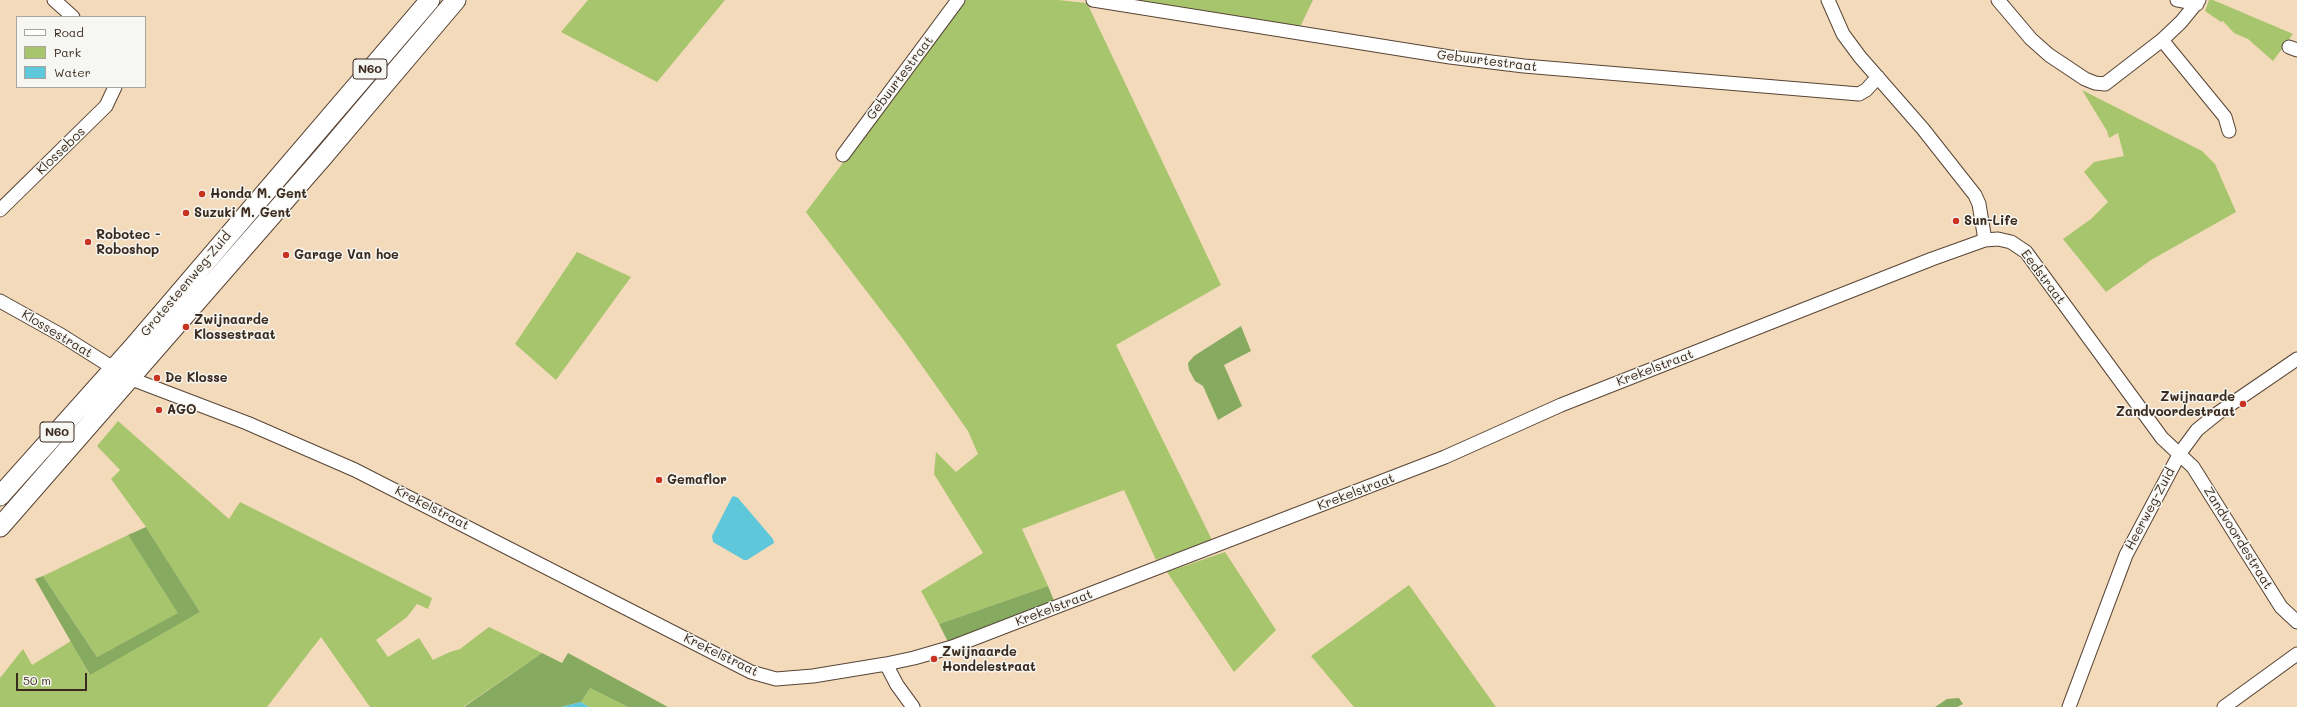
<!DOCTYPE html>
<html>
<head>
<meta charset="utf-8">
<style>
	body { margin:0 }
	#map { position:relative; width:2297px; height:707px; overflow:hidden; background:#f3daba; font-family:Mali,sans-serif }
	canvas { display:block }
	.legend { position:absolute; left:16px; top:16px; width:130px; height:72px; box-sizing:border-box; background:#f6f6f2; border:1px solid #aba49d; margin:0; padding:5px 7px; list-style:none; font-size:12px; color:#3b2a1e }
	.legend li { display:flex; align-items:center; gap:8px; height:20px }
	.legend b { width:20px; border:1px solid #aba49d }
	.scale { position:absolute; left:16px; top:673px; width:71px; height:18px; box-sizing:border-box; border:2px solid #3b2a1e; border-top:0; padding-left:5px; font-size:12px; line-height:14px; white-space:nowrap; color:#3b2a1e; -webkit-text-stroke:3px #f6f6f2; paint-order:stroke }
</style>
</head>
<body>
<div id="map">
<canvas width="2297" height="707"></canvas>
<ul class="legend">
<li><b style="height:5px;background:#fff"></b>Road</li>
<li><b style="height:11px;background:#a7c56d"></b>Park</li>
<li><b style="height:11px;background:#5ec7da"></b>Water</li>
</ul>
<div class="scale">50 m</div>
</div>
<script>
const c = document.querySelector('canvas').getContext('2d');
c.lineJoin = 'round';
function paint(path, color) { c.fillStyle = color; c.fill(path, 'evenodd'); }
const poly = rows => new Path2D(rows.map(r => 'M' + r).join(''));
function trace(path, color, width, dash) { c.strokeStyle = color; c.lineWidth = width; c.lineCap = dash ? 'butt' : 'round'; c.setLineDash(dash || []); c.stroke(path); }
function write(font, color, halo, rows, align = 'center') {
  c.font = font + ' Mali,sans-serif'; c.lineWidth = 3; c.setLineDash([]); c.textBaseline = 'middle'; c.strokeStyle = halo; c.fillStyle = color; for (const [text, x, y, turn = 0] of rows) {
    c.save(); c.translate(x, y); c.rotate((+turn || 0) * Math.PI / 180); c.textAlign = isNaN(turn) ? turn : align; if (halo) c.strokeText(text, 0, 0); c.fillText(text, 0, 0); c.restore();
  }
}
paint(poly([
	[588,0,725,0,657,82,561,32],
	[965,0,1058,0,1087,3,1221,285,1116,345,1212,540,1156,560,1124,490,1022,529,1048,586,939,624,921,591,983,553,934,474,936,452,956,472,978,454,968,431,903,339,806,212],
	[1116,0,1313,0,1299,29],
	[2209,0,2213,0,2293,34,2273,61,2248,39,2234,33,2223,21,2221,22,2205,11],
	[2082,90,2202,151,2215,164,2236,212,2151,260,2106,292,2063,239,2091,219,2108,202,2084,172,2094,162,2124,156,2118,133,2109,138,2107,131],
	[577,252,631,277,556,380,515,344],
	[118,421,229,519,240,502,432,598,428,609,417,604,407,617,376,640,388,657,419,638,433,660,450,652,460,649,489,627,542,653,463,707,370,707,321,637,267,707,0,707,0,678,23,649,32,665,71,641,89,674,200,612,146,527,111,479,120,470,97,446],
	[128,535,179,613,97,657,43,576],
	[1225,552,1276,630,1234,672,1167,572],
	[1409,585,1496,707,1354,707,1311,656],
	[590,688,628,707,589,707,581,702]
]), '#a7c56d');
paint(poly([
	[1241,326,1251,351,1224,365,1242,406,1218,420,1203,386,1195,381,1189,370,1188,363,1194,356],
	[146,527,200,612,90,675,35,579,43,576,97,657,178,613,128,535],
	[1048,586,1055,603,948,642,939,624],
	[542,653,562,663,568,653,668,707,628,707,590,688,581,702,561,707,464,707],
	[1959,698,1963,704,1957,707,1935,707,1947,699]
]), '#85aa60');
paint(poly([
	[734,496,738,498,773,539,774,543,747,560,744,560,713,542,712,536,732,497],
	[581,702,589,707,561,707]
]), '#5ec7da');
const minor = poly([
	[54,0,73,17],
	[1093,0,1450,57,1524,66,1859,94,1866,90,1878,77],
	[1828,0,1843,34,1860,57,1923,129,1975,195,1979,204,1985,240],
	[1998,0,2031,39,2049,55,2085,79,2095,83,2105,84,2162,40,2181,22,2199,0],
	[2177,0,2197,4],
	[2162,40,2225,117,2229,131],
	[2289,47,2297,50],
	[843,155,958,0],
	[0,210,106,106,115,87],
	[0,301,61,335,129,378,247,423,355,470,751,672,776,679,813,676,886,664,914,658,952,647,1445,457,1561,405,1932,259,1985,240,1998,239,2011,242,2026,252,2162,438,2193,467,2281,607,2297,622],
	[886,664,897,685,913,707],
	[2069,707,2126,555,2180,453,2197,430,2218,413,2297,359],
	[2224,707,2297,654]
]);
const highway = poly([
	[0,496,134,346,430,0],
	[0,527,322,158,456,0]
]);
trace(minor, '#574435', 15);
trace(highway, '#574435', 21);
trace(minor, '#fff', 13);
trace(highway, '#fff', 19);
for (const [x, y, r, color] of [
	[202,194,4,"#c8321e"],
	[186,213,4,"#c8321e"],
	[1956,221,4,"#c8321e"],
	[88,242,4,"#c8321e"],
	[286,255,4,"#c8321e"],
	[186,327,4,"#c8321e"],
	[157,378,4,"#c8321e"],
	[2243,404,4,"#c8321e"],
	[159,410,4,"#c8321e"],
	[659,480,4,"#c8321e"],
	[934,659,4,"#c8321e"]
]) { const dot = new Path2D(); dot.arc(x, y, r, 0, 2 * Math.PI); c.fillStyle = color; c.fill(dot); trace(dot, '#f6f6f2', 1.5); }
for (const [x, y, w] of [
	[370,69,34],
	[57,432,34]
]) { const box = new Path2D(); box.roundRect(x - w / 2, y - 10, w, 20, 3); c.fillStyle = '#f6f6f2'; c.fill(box); trace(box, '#3b2a1e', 1); }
write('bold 12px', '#3b2a1e', null, [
	["N60",370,69],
	["N60",57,432]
]);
write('13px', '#3b2a1e', '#f6f6f2', [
	["Gebuurtestraat",1487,61,7],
	["Gebuurtestraat",900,78,-53],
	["Klossebos",61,151,-44],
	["Eedstraat",2043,277,53],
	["Grotesteenweg-Zuid",186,284,-50],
	["Klossestraat",57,334,31],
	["Krekelstraat",1655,368,-21],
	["Krekelstraat",1356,492,-21],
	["Krekelstraat",432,508,27],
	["Heerweg-Zuid",2150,509,-62],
	["Zandvoordestraat",2238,538,58],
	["Krekelstraat",1054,608,-21],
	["Krekelstraat",721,655,26]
]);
write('bold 13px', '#3b2a1e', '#f6f6f2', [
	["Honda M. Gent",210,194],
	["Suzuki M. Gent",194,213],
	["Sun-Life",1964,221],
	["Robotec -",96,235],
	["Roboshop",96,250],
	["Garage Van hoe",294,255],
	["Zwijnaarde",194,320],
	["Klossestraat",194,335],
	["De Klosse",165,378],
	["Zwijnaarde",2235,397,"right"],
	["Zandvoordestraat",2235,412,"right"],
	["AGO",167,410],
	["Gemaflor",667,480],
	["Zwijnaarde",942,652],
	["Hondelestraat",942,667]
], 'left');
</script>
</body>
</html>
